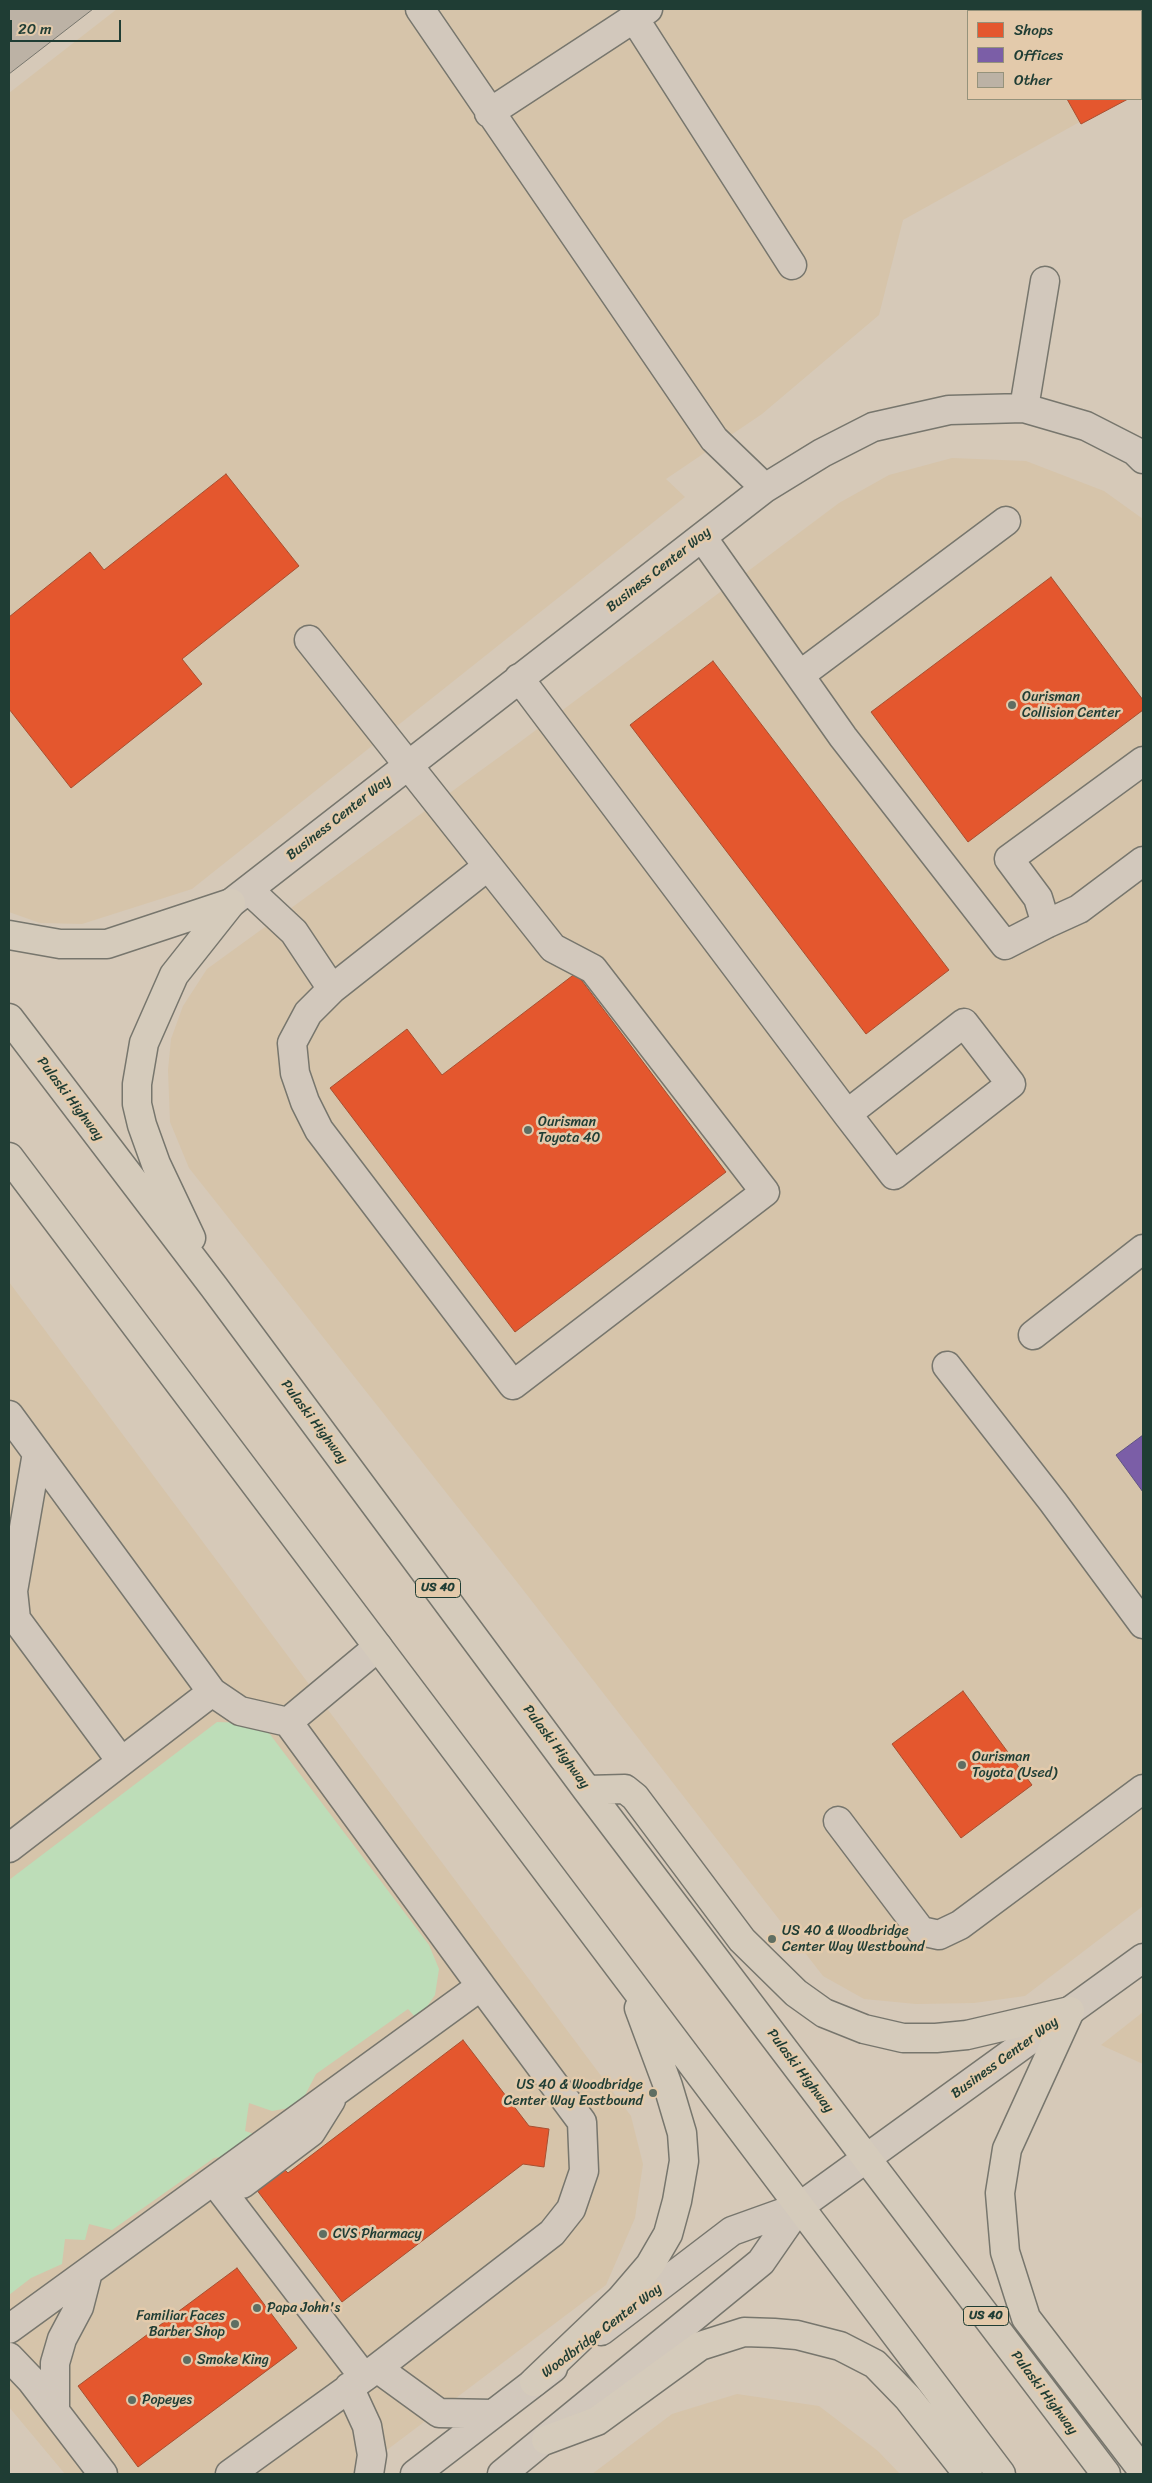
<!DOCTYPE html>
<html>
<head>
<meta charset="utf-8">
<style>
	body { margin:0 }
	#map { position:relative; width:1152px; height:2483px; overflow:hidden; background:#d6c9b8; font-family:Sriracha,sans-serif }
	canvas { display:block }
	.frame { position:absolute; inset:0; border:10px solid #1f3d34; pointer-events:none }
	.legend { position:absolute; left:967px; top:10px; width:175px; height:90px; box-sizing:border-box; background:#e3caab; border:1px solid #95927b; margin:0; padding:6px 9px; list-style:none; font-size:15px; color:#1f3d34 }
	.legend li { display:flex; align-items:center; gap:10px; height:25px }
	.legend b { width:25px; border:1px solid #95927b }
	.scale { position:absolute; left:10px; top:20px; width:111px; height:22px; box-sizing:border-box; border:2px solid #1f3d34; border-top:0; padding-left:6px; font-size:15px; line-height:18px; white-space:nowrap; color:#1f3d34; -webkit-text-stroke:4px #e3caab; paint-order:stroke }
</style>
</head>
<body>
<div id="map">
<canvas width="1152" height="2483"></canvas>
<div class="frame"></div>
<ul class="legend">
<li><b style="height:14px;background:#e4572e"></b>Shops</li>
<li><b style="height:14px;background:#7b5ea7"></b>Offices</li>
<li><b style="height:14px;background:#bcb2a5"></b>Other</li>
</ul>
<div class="scale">20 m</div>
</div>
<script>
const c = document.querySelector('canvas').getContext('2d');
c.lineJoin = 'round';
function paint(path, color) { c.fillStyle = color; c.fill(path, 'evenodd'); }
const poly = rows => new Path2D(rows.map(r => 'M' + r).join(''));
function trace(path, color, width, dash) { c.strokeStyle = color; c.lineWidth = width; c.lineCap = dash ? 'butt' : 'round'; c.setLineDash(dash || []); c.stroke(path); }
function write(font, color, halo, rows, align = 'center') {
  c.font = font + ' Sriracha,sans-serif'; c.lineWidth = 5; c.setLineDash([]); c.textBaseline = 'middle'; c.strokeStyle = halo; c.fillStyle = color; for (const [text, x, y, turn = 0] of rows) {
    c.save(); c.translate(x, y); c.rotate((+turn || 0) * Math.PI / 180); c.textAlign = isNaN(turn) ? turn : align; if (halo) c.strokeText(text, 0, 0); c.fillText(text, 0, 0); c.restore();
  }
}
paint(poly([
	[117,9,1143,9,1143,86,1141,88,1141,11,968,11,968,99,1121,99,903,220,879,315,762,414,666,479,685,497,192,889,82,924,40,923,9,912,9,93],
	[952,458,1026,461,1104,491,1143,519,1143,1906,1025,1996,974,2003,916,2004,864,1999,823,1976,517,1582,189,1168,170,1122,168,1070,171,1039,183,1006,207,969,520,742,839,503,889,475],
	[9,1282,631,2116,643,2164,635,2218,606,2285,355,2474,65,2474,9,2407],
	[1143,2012,1143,2064,1101,2045],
	[737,2394,819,2406,878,2451,900,2474,592,2474,672,2414]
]), '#d6c4aa');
paint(poly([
	[217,1722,247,1723,269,1733,429,1945,439,1969,435,1995,424,2011,415,2017,408,2009,316,2074,303,2099,294,2107,272,2111,249,2103,245,2131,254,2134,237,2154,214,2158,112,2230,89,2224,85,2240,65,2239,62,2264,31,2278,9,2295,9,1880]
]), '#bdddb8');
const shops = poly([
	[1054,9,1143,9,1143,91,1141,92,1141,11,1049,11,1054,9],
	[1067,99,1128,99,1081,124,1067,99],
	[226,474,299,566,182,659,202,684,71,788,9,709,9,617,90,552,104,570,226,474],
	[1051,577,1143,700,1143,710,968,842,871,712,1051,577],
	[713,661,949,970,866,1034,630,725,713,661],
	[576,973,726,1172,515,1332,330,1088,407,1029,442,1075,576,973],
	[963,1691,1032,1785,961,1838,892,1744,963,1691],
	[463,2040,529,2126,549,2129,544,2167,523,2164,342,2302,256,2189,283,2168,288,2173,463,2040],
	[237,2268,297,2348,138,2467,78,2386,237,2268]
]);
paint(shops, '#e4572e');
trace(shops, '#a94f30', 1);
const offices = poly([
	[1143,1435,1143,1492,1116,1455,1143,1435]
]);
paint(offices, '#7b5ea7');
trace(offices, '#5f5484', 1);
const building = poly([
	[9,9,93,9,9,74,9,9]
]);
paint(building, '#bcb2a5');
trace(building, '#77766d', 1);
const minor = poly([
	[420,9,714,439,765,488],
	[634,18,792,265],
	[489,113,648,9],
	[1024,408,1045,281],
	[702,537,843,737,1005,945,1046,924,1079,909,1143,861],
	[309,640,553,948,593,969,765,1192,513,1385,319,1130,305,1102,295,1073,292,1043,308,1013,332,989,488,866],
	[800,675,1006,521],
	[519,678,847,1114,894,1175,1011,1084,964,1023,847,1114],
	[249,890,294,932,332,989],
	[231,903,765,488,822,453,873,427,949,410,1024,408,1086,426,1135,451,1143,459],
	[1046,924,1038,898,1009,859,1143,761],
	[1033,1335,1143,1249],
	[947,1366,1053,1502,1143,1624],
	[9,1415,212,1692,9,1848],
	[37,1453,13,1591,16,1619,121,1761],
	[212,1692,240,1711,288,1722,378,1647],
	[288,1722,481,1986],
	[838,1821,921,1931,939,1935,960,1925,1143,1789],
	[214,2181,363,2376],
	[242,2184,311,2132,331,2100],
	[9,2329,481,1986,582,2122,584,2171,571,2209,552,2233,377,2368,230,2474],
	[601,2331,732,2231,799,2207,1143,1958],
	[9,2357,31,2380,103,2474],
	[377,2368,439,2413,493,2414],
	[349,2387,367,2426,372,2455,369,2474],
	[55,2411,55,2363,62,2339,79,2307,88,2272],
	[415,2474,553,2368],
	[502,2474,761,2262,799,2207]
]);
const highway = poly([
	[9,935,60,944,107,944,231,903],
	[9,1018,214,1287,587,1790,1106,2474],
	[9,1157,1001,2474],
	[191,1238,156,1164,142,1125,137,1104,137,1084,144,1043,174,975,231,903],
	[587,1790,625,1789,635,1797,742,1940,796,1993,824,2013,864,2029,903,2038,936,2038,967,2035,1070,2011],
	[1070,2011,1007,2149,1000,2193,1005,2252,1026,2318,1143,2471],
	[534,2382,620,2300,650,2265,668,2234,677,2201,684,2161,682,2133,668,2086,639,2008],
	[546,2440,597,2421,700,2346,744,2332,774,2333,797,2335,840,2346,875,2364,908,2398,968,2474]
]);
trace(minor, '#77766d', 31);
trace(highway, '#77766d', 31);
trace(minor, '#d2c8bc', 28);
trace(highway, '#d5cbbb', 28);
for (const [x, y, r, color] of [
	[1012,705,5,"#5f6e62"],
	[528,1130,5,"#5f6e62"],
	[962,1765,5,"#5f6e62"],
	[772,1939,5,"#5f6e62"],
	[653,2093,5,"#5f6e62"],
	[323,2234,5,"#5f6e62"],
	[257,2308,5,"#5f6e62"],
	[235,2324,5,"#5f6e62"],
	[187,2360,5,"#5f6e62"],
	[132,2400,5,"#5f6e62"]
]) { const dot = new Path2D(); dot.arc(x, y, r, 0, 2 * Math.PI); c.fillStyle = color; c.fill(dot); trace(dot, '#e3caab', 2); }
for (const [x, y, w] of [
	[438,1588,45],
	[986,2316,45]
]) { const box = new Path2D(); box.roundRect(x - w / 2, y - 9.5, w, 19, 4); c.fillStyle = '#e3caab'; c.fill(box); trace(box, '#1f3d34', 1); }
write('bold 12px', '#1f3d34', null, [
	["US 40",438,1588],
	["US 40",986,2316]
]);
write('14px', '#1f3d34', '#e3caab', [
	["Business Center Way",659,570,-38],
	["Business Center Way",339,818,-38],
	["Pulaski Highway",70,1099,53],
	["Pulaski Highway",314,1422,53],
	["Pulaski Highway",556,1747,53],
	["Business Center Way",1005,2058,-36],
	["Pulaski Highway",800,2071,53],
	["Woodbridge Center Way",602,2331,-37],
	["Pulaski Highway",1044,2393,53]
]);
write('14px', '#1f3d34', '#e3caab', [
	["Ourisman",1022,697],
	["Collision Center",1022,713],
	["Ourisman",538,1122],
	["Toyota 40",538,1138],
	["Ourisman",972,1757],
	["Toyota (Used)",972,1773],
	["US 40 & Woodbridge",782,1931],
	["Center Way Westbound",782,1947],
	["US 40 & Woodbridge",643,2085,"right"],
	["Center Way Eastbound",643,2101,"right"],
	["CVS Pharmacy",333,2234],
	["Papa John's",267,2308],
	["Familiar Faces",225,2316,"right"],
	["Barber Shop",225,2332,"right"],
	["Smoke King",197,2360],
	["Popeyes",142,2400]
], 'left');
</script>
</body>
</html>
